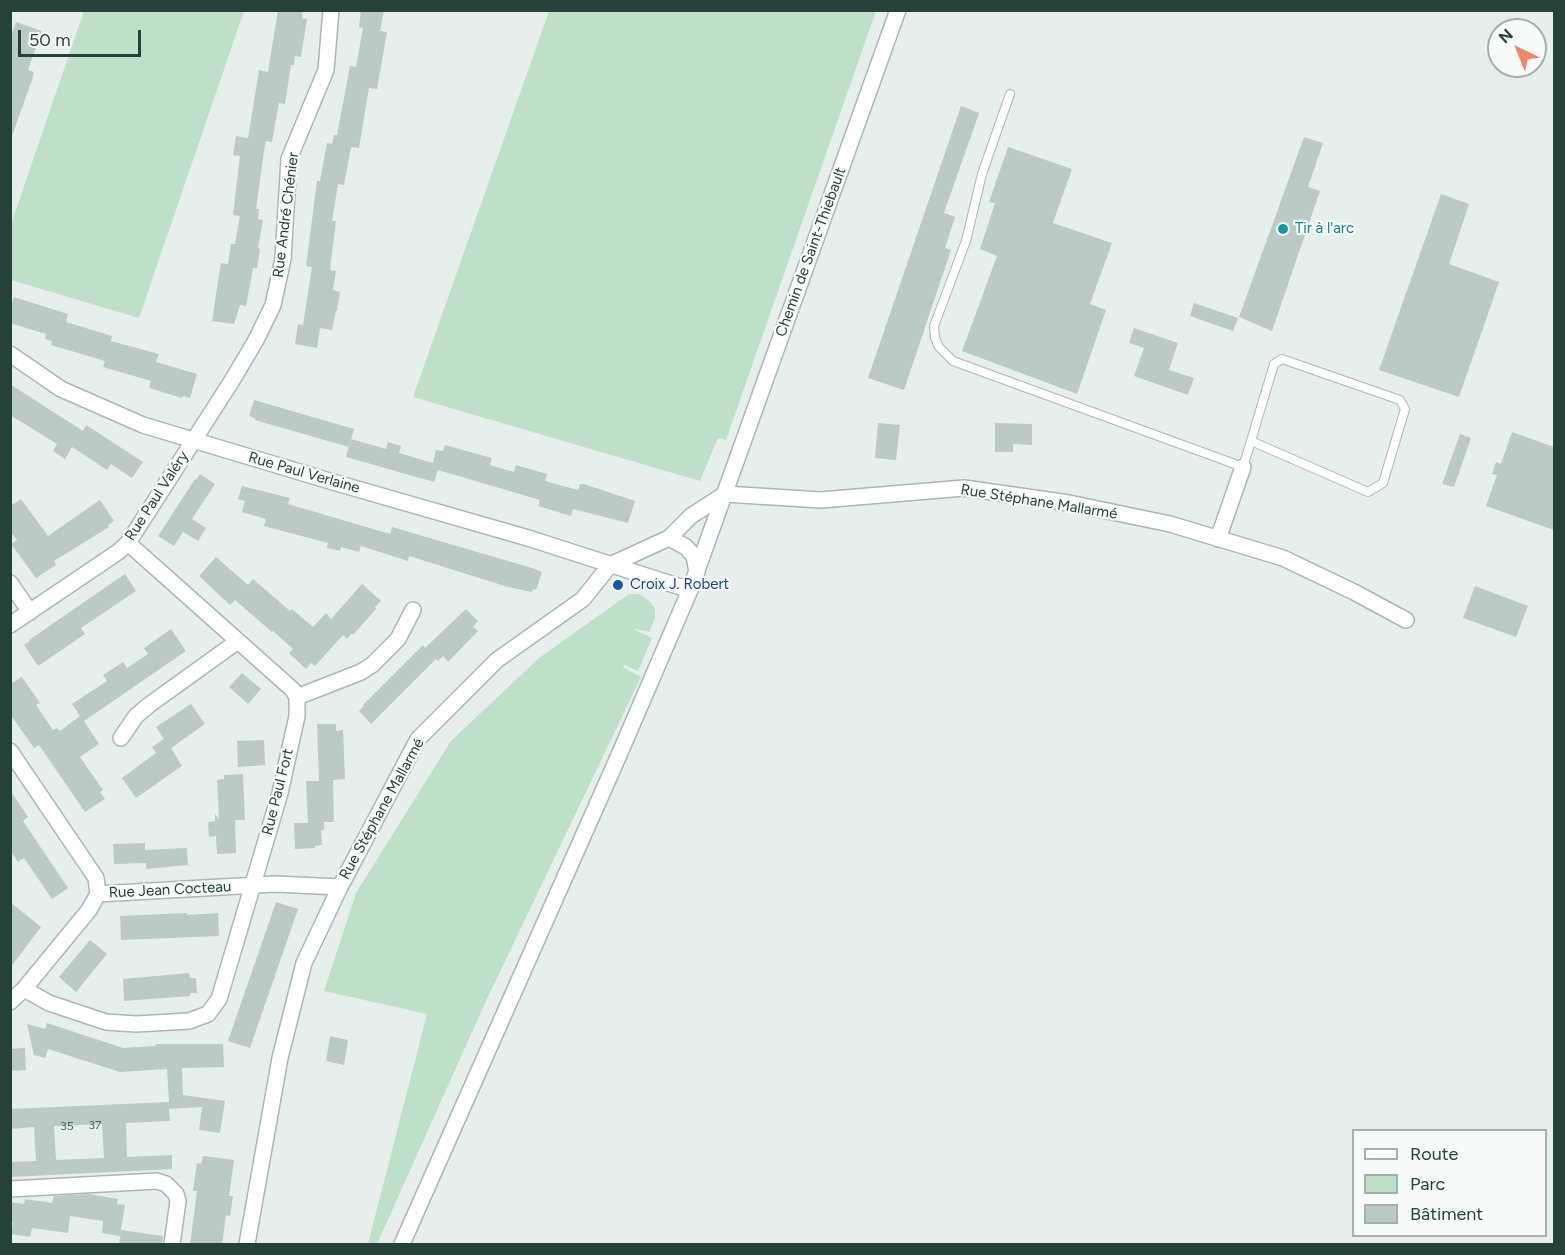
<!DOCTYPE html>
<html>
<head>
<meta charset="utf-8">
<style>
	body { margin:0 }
	#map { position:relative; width:1565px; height:1255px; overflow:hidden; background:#e6efeb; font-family:Figtree,sans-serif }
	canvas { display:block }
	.frame { position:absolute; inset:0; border:12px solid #24423a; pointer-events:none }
	.legend { position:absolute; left:1352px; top:1129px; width:195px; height:108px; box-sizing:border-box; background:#f7fbf9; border:2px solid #a3b1ad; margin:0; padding:8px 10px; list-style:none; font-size:18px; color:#24423a }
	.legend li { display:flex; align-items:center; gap:12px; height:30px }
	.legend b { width:30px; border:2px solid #a3b1ad }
	.north { position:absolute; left:1487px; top:18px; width:60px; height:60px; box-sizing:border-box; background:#f7fbf9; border:2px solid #a3b1ad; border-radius:50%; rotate:317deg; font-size:16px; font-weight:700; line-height:24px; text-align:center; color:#24423a }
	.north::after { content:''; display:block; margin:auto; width:21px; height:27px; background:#f4845f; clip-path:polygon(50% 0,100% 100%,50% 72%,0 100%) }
	.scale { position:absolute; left:18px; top:30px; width:123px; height:27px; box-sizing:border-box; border:3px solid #24423a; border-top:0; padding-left:8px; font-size:18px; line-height:21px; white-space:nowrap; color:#24423a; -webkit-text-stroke:4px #f7fbf9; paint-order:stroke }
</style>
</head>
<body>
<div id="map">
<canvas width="1565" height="1255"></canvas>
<div class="frame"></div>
<ul class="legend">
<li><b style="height:8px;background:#fff"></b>Route</li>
<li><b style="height:16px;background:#bfe0c8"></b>Parc</li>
<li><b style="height:16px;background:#bbcac4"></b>Bâtiment</li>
</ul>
<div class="north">N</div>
<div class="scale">50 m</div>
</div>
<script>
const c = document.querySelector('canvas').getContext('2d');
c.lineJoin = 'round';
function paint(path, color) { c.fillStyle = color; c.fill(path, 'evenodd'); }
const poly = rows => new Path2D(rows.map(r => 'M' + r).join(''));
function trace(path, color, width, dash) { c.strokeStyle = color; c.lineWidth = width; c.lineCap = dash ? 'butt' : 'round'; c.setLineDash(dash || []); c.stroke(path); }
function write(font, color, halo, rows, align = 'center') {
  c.font = font + ' Figtree,sans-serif'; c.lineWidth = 4.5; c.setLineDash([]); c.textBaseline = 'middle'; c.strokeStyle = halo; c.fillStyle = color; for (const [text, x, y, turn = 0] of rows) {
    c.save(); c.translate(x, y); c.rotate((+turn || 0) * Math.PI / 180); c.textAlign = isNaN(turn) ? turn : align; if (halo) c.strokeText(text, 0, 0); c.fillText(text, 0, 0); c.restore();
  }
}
paint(poly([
	[84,11,244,11,139,318,11,280,11,224],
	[549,11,876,11,726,440,718,438,700,481,413,397],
	[629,594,639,594,650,602,655,609,655,619,649,632,636,629,635,630,652,638,638,671,624,665,623,667,641,677,486,1001,377,1244,368,1244,427,1014,324,991,356,893,451,741,539,658]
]), '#bfe0c8');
paint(poly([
	[278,10,303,10,302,18,307,19,301,57,295,56,294,65,291,65,285,104,279,103,272,142,266,141,264,151,256,209,259,209,258,219,263,220,258,248,260,249,257,268,253,268,246,306,240,305,234,324,212,321,221,263,228,264,231,244,235,244,240,216,233,215,240,156,233,155,236,136,248,138,259,70,268,72],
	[361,10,384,10,380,31,387,32,377,89,369,88,359,148,351,147,344,185,338,184,332,221,336,221,330,270,336,271,333,290,340,292,337,311,336,311,332,330,320,328,317,348,295,344,298,324,303,325,312,267,306,266,317,181,320,181,327,143,332,144,334,135,337,135,350,66,356,67,363,28,359,27],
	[16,22,42,31,28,70,34,72,32,80,12,136,10,136,10,39],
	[961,106,979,113,944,213,955,217,945,248,951,250,904,390,868,378],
	[1304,137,1323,143,1308,187,1320,191,1272,331,1239,317],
	[1008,147,1072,169,1053,223,1112,243,1090,304,1106,310,1077,394,962,351,997,256,980,249,995,203,989,202],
	[1441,194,1469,204,1449,264,1499,282,1459,397,1379,370],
	[14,297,68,314,66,322,112,336,111,341,159,354,156,362,197,374,190,398,183,396,182,398,149,388,151,381,103,367,105,361,51,345,52,341,45,339,46,334,13,324,10,322,10,308],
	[1194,303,1238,318,1233,331,1190,316],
	[1134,328,1178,343,1169,370,1194,378,1188,395,1134,376,1144,348,1129,343],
	[10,384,83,431,86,425,143,462,132,478,111,464,107,470,72,447,65,459,53,451,57,444,10,415],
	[254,400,354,429,349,447,255,420,255,418,249,416],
	[878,423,900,425,896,460,875,458],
	[995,423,1032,424,1032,445,1013,444,1013,452,995,452],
	[1512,432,1554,447,1554,530,1486,506,1497,475,1492,474,1496,462,1501,464],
	[1460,434,1471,438,1454,487,1442,484],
	[351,439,386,449,388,442,394,444,401,446,399,453,433,463,436,450,443,451,445,445,492,458,490,465,514,472,516,465,547,474,545,481,578,490,580,484,584,484,635,501,628,523,573,509,571,516,538,506,540,500,438,470,434,482,346,457],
	[200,474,215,484,192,519,206,528,198,541,183,532,174,546,158,536,195,479,196,480],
	[242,486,290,498,288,504,349,522,390,534,392,527,532,568,542,572,536,590,533,589,532,592,508,587,409,556,408,561,361,546,359,552,341,547,340,551,327,548,328,543,264,526,266,519,242,512,245,501,238,499],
	[21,499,48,536,100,500,114,521,108,525,109,527,54,561,56,565,36,578,11,544,17,540,10,531,10,506],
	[216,557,248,585,253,579,290,611,292,609,313,627,326,613,331,619,362,584,381,601,375,607,376,609,353,635,352,633,347,639,343,635,315,666,311,663,306,669,289,653,293,649,273,631,272,632,235,600,230,605,199,576],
	[125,574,136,591,81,628,85,634,38,666,24,645,30,641,29,640],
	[1475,586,1528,606,1516,637,1463,618],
	[466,609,478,621,473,627,478,631,448,662,443,656,438,661,436,659,371,724,359,711,364,706,363,705,423,645,425,648],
	[171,629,186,651,84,721,99,744,80,757,103,790,100,792,105,799,85,812,39,745,34,748,10,714,10,684,22,677,40,703,36,705,53,730,57,728,60,731,80,716,72,704,107,681,103,675,123,662,127,668,148,654,144,648],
	[242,673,261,689,248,704,229,687],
	[191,704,205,724,171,748,182,766,136,798,122,778,156,753,152,747,164,739,156,727],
	[317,724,336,724,336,731,343,730,345,779,333,780,334,822,324,822,324,830,321,830,322,845,315,846,315,848,295,849,294,823,308,823,306,781,319,781],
	[264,740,265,765,238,767,237,741],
	[243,774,245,820,235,820,236,853,217,854,216,836,209,837,208,822,215,821,215,814,219,820,217,780,224,779,224,775],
	[10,790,28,817,23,821,68,888,52,899,24,858,18,862,10,850],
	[145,843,145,850,187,848,188,865,146,869,146,863,114,864,113,844],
	[10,902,41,927,10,968],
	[276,902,298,909,250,1048,228,1041],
	[187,913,187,915,218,913,219,936,121,940,120,916],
	[90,940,107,954,76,992,59,977],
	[189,973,190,978,196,978,197,993,190,993,190,996,124,1001,123,979],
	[47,1023,123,1048,156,1046,155,1044,223,1044,224,1067,182,1068,183,1095,225,1101,220,1133,199,1130,202,1107,169,1109,170,1121,126,1123,127,1157,172,1155,172,1169,10,1177,10,1162,36,1161,34,1127,10,1129,10,1109,169,1102,167,1069,120,1072,48,1049,45,1058,34,1055,27,1024,45,1029],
	[102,1124,104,1158,56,1160,54,1126],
	[330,1036,348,1040,344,1065,326,1061],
	[25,1048,26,1070,10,1071,10,1049],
	[203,1156,234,1160,229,1196,233,1196,230,1216,226,1215,222,1245,190,1245,197,1191,193,1191,195,1176,197,1163,201,1164],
	[89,1194,118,1199,117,1204,125,1205,120,1236,102,1233,103,1221,70,1216,68,1233,32,1228,30,1237,11,1234,13,1223,10,1222,10,1202,24,1204,25,1199,52,1203,54,1196],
	[121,1230,163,1236,162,1245,119,1245]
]), '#bbcac4');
const service = poly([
	[1010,94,982,174,966,241,934,326,935,338,939,347,953,361,1243,467,1251,441,1274,364,1282,359,1400,400,1405,409,1383,483,1368,492,1251,441]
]);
const minor = poly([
	[10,354,61,389,143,425,333,482,528,538,690,590],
	[669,538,686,547,694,556,697,572],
	[1218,539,1243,467],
	[10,583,30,612],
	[10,625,118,552,128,543,233,379,256,340,273,305,283,259,289,159,326,70,331,10],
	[297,697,361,672,372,665,398,639,413,610],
	[121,738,136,716,149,705,238,641],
	[10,751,96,878,98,894,275,884,340,887],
	[24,989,49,1003,106,1022,136,1024,189,1021,208,1014,219,999,280,793,297,716,297,697,293,690,128,543],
	[10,1002,24,989,89,910,98,894],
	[10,1189,157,1181,166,1184,176,1194,178,1201,172,1244],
	[247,1244,280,1058,304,963,340,887,418,739,497,660,583,599,610,565,669,538,691,516,725,494,821,500,964,488,1069,503,1170,524,1283,558,1354,592,1406,620],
	[402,1244,619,755,690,590,898,10]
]);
trace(service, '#a8b8b2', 10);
trace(minor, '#a8b8b2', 18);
trace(service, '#fff', 8);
trace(minor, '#fff', 15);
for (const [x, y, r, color] of [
	[1283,229,6,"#0f9aa8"],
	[618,585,6,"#1a4fb4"]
]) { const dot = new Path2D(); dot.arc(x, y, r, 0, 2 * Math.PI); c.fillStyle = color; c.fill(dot); trace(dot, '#f7fbf9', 2); }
write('12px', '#4a645c', null, [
	["37",95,1125],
	["35",67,1126]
]);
write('15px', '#24423a', '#f7fbf9', [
	["Rue André Chénier",286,215,-83],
	["Chemin de Saint-Thiebault",811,252,-70],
	["Rue Paul Verlaine",304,473,16],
	["Rue Paul Valéry",157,496,-57],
	["Rue Stéphane Mallarmé",1039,502,9],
	["Rue Paul Fort",278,792,-76],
	["Rue Stéphane Mallarmé",382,809,-61],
	["Rue Jean Cocteau",170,890,-3]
]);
write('15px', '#0d838f', '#f7fbf9', [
	["Tir à l'arc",1295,229]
], 'left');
write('15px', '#164399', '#f7fbf9', [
	["Croix J. Robert",630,585]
], 'left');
</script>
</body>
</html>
